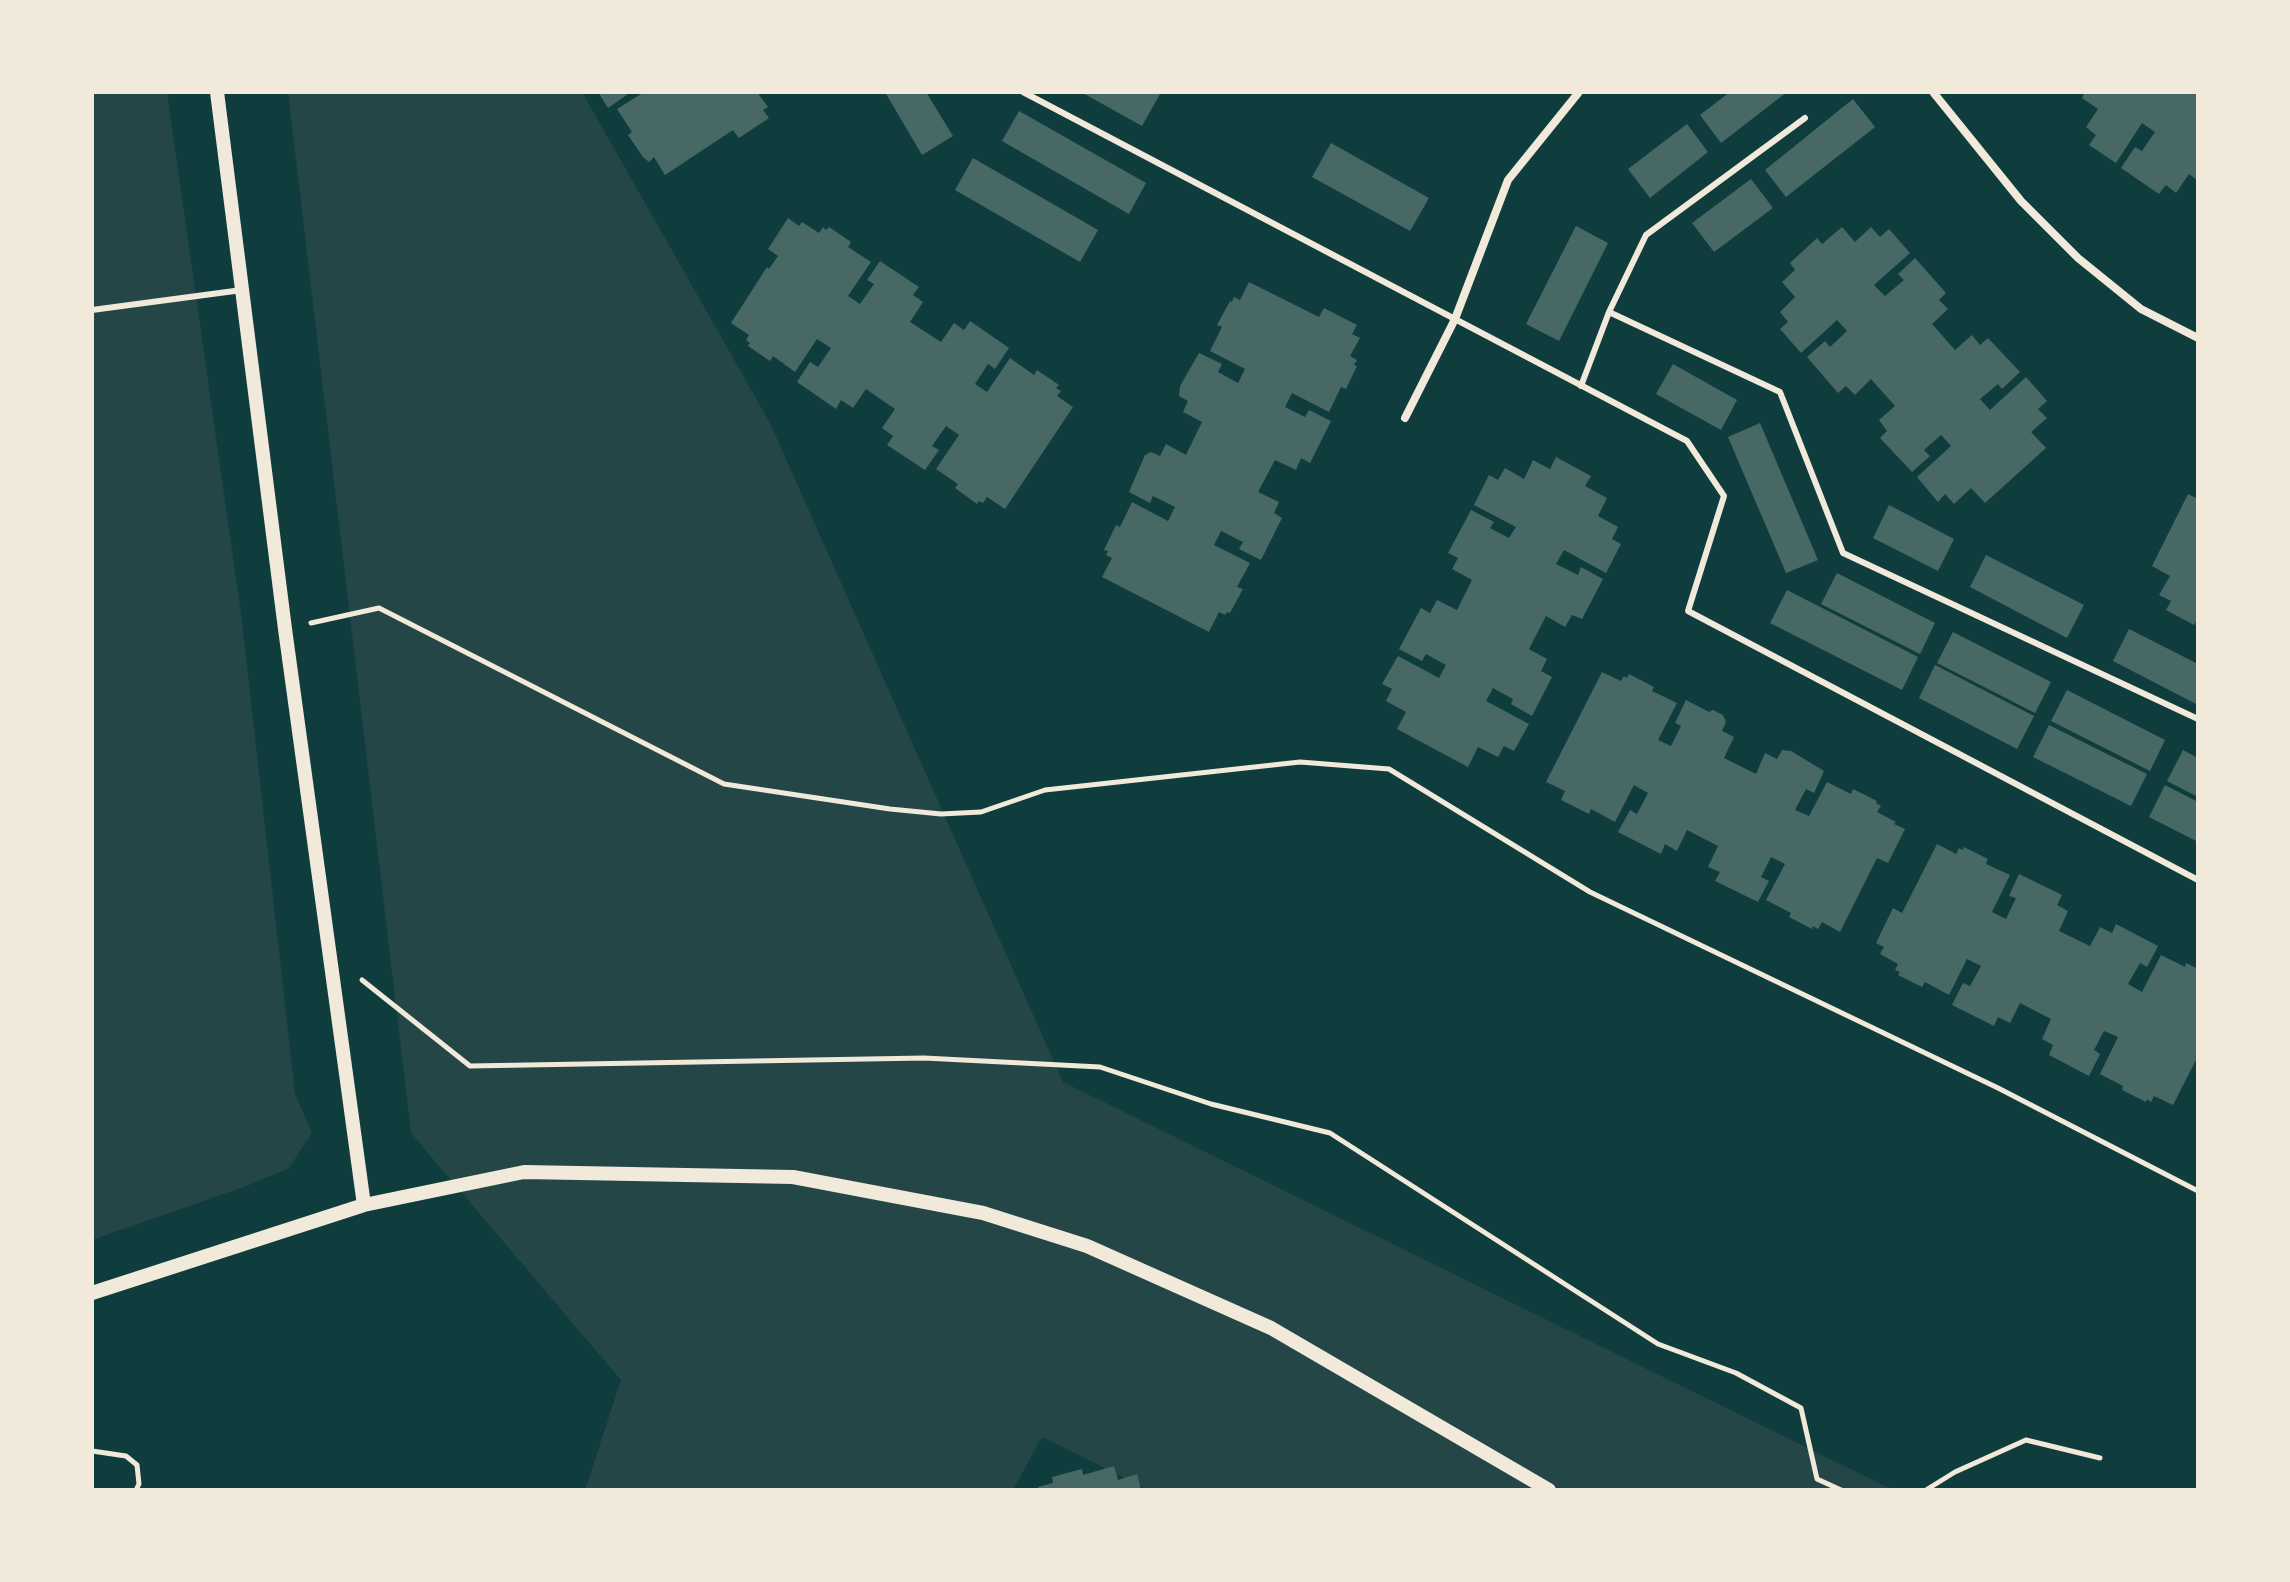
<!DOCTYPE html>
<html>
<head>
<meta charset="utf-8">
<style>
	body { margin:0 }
	#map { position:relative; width:2290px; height:1582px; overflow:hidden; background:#0f3d3e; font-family:"Roboto Condensed",sans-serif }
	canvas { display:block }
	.frame { position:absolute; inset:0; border:94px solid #f1e9da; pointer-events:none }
</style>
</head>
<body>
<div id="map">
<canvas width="2290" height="1582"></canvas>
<div class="frame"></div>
</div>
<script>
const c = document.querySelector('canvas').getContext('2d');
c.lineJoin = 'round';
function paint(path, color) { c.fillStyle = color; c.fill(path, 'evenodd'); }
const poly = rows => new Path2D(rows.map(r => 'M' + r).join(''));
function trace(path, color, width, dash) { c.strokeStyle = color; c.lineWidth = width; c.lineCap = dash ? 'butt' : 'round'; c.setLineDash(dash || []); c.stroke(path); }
paint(poly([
	[92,92,167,92,242,621,295,1094,312,1133,289,1168,249,1185,92,1240],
	[288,92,582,92,770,423,1063,1082,1893,1490,1149,1490,1042,1437,1013,1490,585,1490,621,1380,411,1133]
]), '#244646');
paint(poly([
	[598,92,627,92,628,94,608,108],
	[644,92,757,92,768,107,763,110,769,118,739,138,733,130,665,175,654,157,649,162,643,157,628,135,632,132,617,109],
	[885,92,926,92,953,136,922,155],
	[1081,92,1157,92,1160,94,1142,126],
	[1730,92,1787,92,1721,143,1700,115],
	[2085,92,2198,92,2198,181,2189,174,2176,193,2166,185,2159,194,2121,168,2135,147,2142,151,2155,132,2142,123,2116,163,2089,145,2096,135,2086,127,2098,109,2082,98],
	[1853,99,1875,127,1786,197,1765,170],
	[1019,111,1146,183,1129,214,1002,141],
	[1687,124,1708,152,1650,198,1628,169],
	[1331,143,1429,198,1410,231,1312,177],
	[973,158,1098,230,1080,262,955,190],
	[1751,179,1773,208,1714,252,1692,223],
	[788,218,799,226,802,222,819,233,823,227,826,230,829,227,851,242,848,247,871,262,848,296,860,304,874,284,867,280,880,261,919,287,913,295,923,302,910,322,941,342,954,323,964,330,970,321,1009,348,995,369,988,364,975,384,987,392,1010,358,1034,375,1037,370,1059,385,1056,388,1061,391,1057,396,1073,407,1005,509,987,497,983,503,979,501,977,504,955,488,958,484,936,469,959,435,946,426,932,446,939,450,925,470,887,445,893,436,882,428,895,409,866,389,853,408,841,400,836,409,797,382,810,362,818,367,831,348,817,339,795,372,773,356,770,361,748,346,750,343,746,340,749,335,731,323,767,267,769,269,778,256,768,249],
	[1576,226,1608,243,1559,341,1526,324],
	[1842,227,1855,242,1871,227,1880,237,1889,229,1910,253,1874,285,1885,296,1904,280,1898,274,1915,258,1946,293,1939,300,1948,309,1932,324,1955,350,1972,335,1980,345,1988,338,2020,372,2002,389,1998,384,1980,399,1990,410,2026,377,2047,401,2038,409,2047,418,2031,432,2046,448,1985,503,1971,488,1954,504,1945,494,1938,502,1917,477,1951,446,1941,435,1924,450,1930,456,1912,472,1880,438,1887,431,1879,420,1895,406,1871,379,1855,395,1846,386,1838,393,1807,357,1825,341,1830,347,1847,331,1837,320,1801,353,1780,329,1788,322,1780,312,1795,297,1782,282,1795,270,1790,263,1817,238,1822,244],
	[1249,282,1319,317,1324,308,1357,325,1352,334,1360,338,1350,356,1357,360,1354,365,1357,366,1346,389,1341,387,1329,412,1292,393,1285,407,1305,417,1309,410,1331,421,1310,463,1301,458,1296,470,1275,460,1258,492,1279,502,1274,513,1282,518,1261,560,1239,549,1243,542,1221,531,1214,545,1250,563,1237,587,1243,589,1230,613,1227,612,1225,615,1219,612,1209,632,1102,577,1112,558,1106,555,1108,551,1104,550,1116,525,1120,527,1132,502,1168,521,1175,507,1153,496,1150,503,1129,492,1145,455,1151,452,1160,456,1166,444,1186,455,1202,422,1183,412,1188,401,1179,396,1180,386,1199,353,1222,364,1218,372,1238,383,1245,369,1210,351,1222,327,1217,325,1230,301,1232,302,1234,297,1240,300],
	[1673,364,1737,400,1721,430,1656,394],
	[1760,423,1818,560,1786,573,1728,437],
	[1556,457,1591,476,1585,486,1607,498,1598,516,1618,527,1612,539,1621,544,1606,573,1564,550,1556,564,1578,575,1581,567,1603,579,1582,619,1572,615,1565,627,1546,616,1529,649,1547,659,1541,671,1552,677,1532,716,1511,704,1513,699,1493,688,1486,701,1529,724,1514,751,1504,746,1498,757,1478,747,1468,767,1397,729,1406,712,1386,701,1392,689,1382,684,1398,656,1439,678,1446,665,1426,654,1422,661,1399,649,1421,608,1430,613,1437,600,1457,610,1472,580,1452,569,1458,558,1448,553,1471,510,1494,522,1490,528,1509,538,1516,527,1474,505,1489,475,1498,480,1505,468,1524,479,1533,460,1550,469],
	[2188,494,2198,499,2198,618,2194,625,2166,610,2171,601,2159,595,2170,576,2152,566],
	[1889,505,1954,539,1938,571,1873,538],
	[1986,555,2084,605,2067,638,1970,587],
	[1837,573,1935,623,1920,654,1821,604],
	[1787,590,1918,657,1902,690,1770,623],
	[2129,629,2198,664,2198,705,2113,661],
	[1953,632,2051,682,2035,713,1937,663],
	[1935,665,2034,716,2017,749,1919,698],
	[1602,672,1621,681,1624,676,1627,678,1629,674,1654,687,1652,691,1677,703,1658,740,1671,746,1681,726,1675,723,1686,700,1709,712,1713,710,1723,715,1726,722,1722,731,1734,737,1724,758,1756,774,1765,753,1777,759,1782,750,1791,751,1824,771,1814,793,1806,789,1795,810,1809,816,1827,782,1851,794,1853,789,1877,801,1876,803,1881,806,1877,812,1896,822,1894,824,1905,829,1888,863,1877,858,1840,932,1822,922,1818,929,1813,926,1812,929,1789,917,1791,913,1766,900,1785,864,1771,857,1761,877,1769,881,1758,902,1715,881,1720,872,1708,867,1718,846,1687,830,1677,851,1665,844,1661,854,1618,832,1630,810,1637,814,1648,793,1634,785,1615,822,1591,809,1589,814,1561,800,1565,791,1546,782],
	[2067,690,2165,740,2150,771,2051,721],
	[2049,725,2147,774,2131,806,2033,757],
	[2183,750,2198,758,2198,797,2167,781],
	[2165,785,2198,802,2198,842,2149,817],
	[1937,844,1956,854,1959,848,1963,850,1964,847,1988,859,1986,864,2010,875,1992,912,2006,919,2016,898,2009,896,2019,874,2062,895,2057,905,2068,911,2059,931,2090,946,2100,927,2112,933,2116,924,2158,946,2147,967,2140,963,2128,984,2142,992,2161,955,2185,967,2186,963,2198,969,2198,1056,2173,1105,2154,1096,2151,1102,2147,1099,2146,1102,2122,1090,2123,1086,2100,1074,2118,1037,2104,1031,2094,1050,2100,1054,2089,1076,2049,1055,2053,1045,2042,1039,2051,1019,2020,1003,2010,1023,1998,1017,1994,1026,1952,1005,1963,983,1970,986,1981,966,1967,959,1949,995,1925,982,1922,987,1898,975,1900,972,1895,970,1898,964,1880,954,1884,947,1876,943,1893,908,1902,913],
	[1114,1466,1118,1480,1137,1474,1141,1490,1039,1490,1038,1487,1053,1483,1052,1477,1082,1469,1083,1475]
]), '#486865');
trace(poly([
	[311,623,379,608,724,784,890,809,941,814,981,812,1045,790,1300,762,1389,769,1590,892,1998,1088,2198,1191],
	[362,980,470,1066,924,1058,1100,1067,1211,1104,1330,1133,1658,1344,1736,1373,1801,1408,1817,1479,1841,1490],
	[92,1451,126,1456,137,1465,139,1484,136,1490],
	[1926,1490,1955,1472,2026,1440,2100,1458]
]), '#f1e9da', 5);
trace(poly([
	[1023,92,1687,441,1724,496,1688,611,2198,880],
	[92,310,242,290],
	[1609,312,1646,235,1805,118],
	[1581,386,1609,312,1780,392,1843,553,2198,719]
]), '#f1e9da', 6);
trace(poly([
	[1933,92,2021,201,2078,258,2141,309,2198,338],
	[1405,418,1455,319,1508,180,1579,92]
]), '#f1e9da', 8);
trace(poly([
	[217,92,285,629,364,1205],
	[92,1293,364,1205,524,1172,793,1177,983,1213,1087,1246,1271,1328,1549,1490]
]), '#f1e9da', 14);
</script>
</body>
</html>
